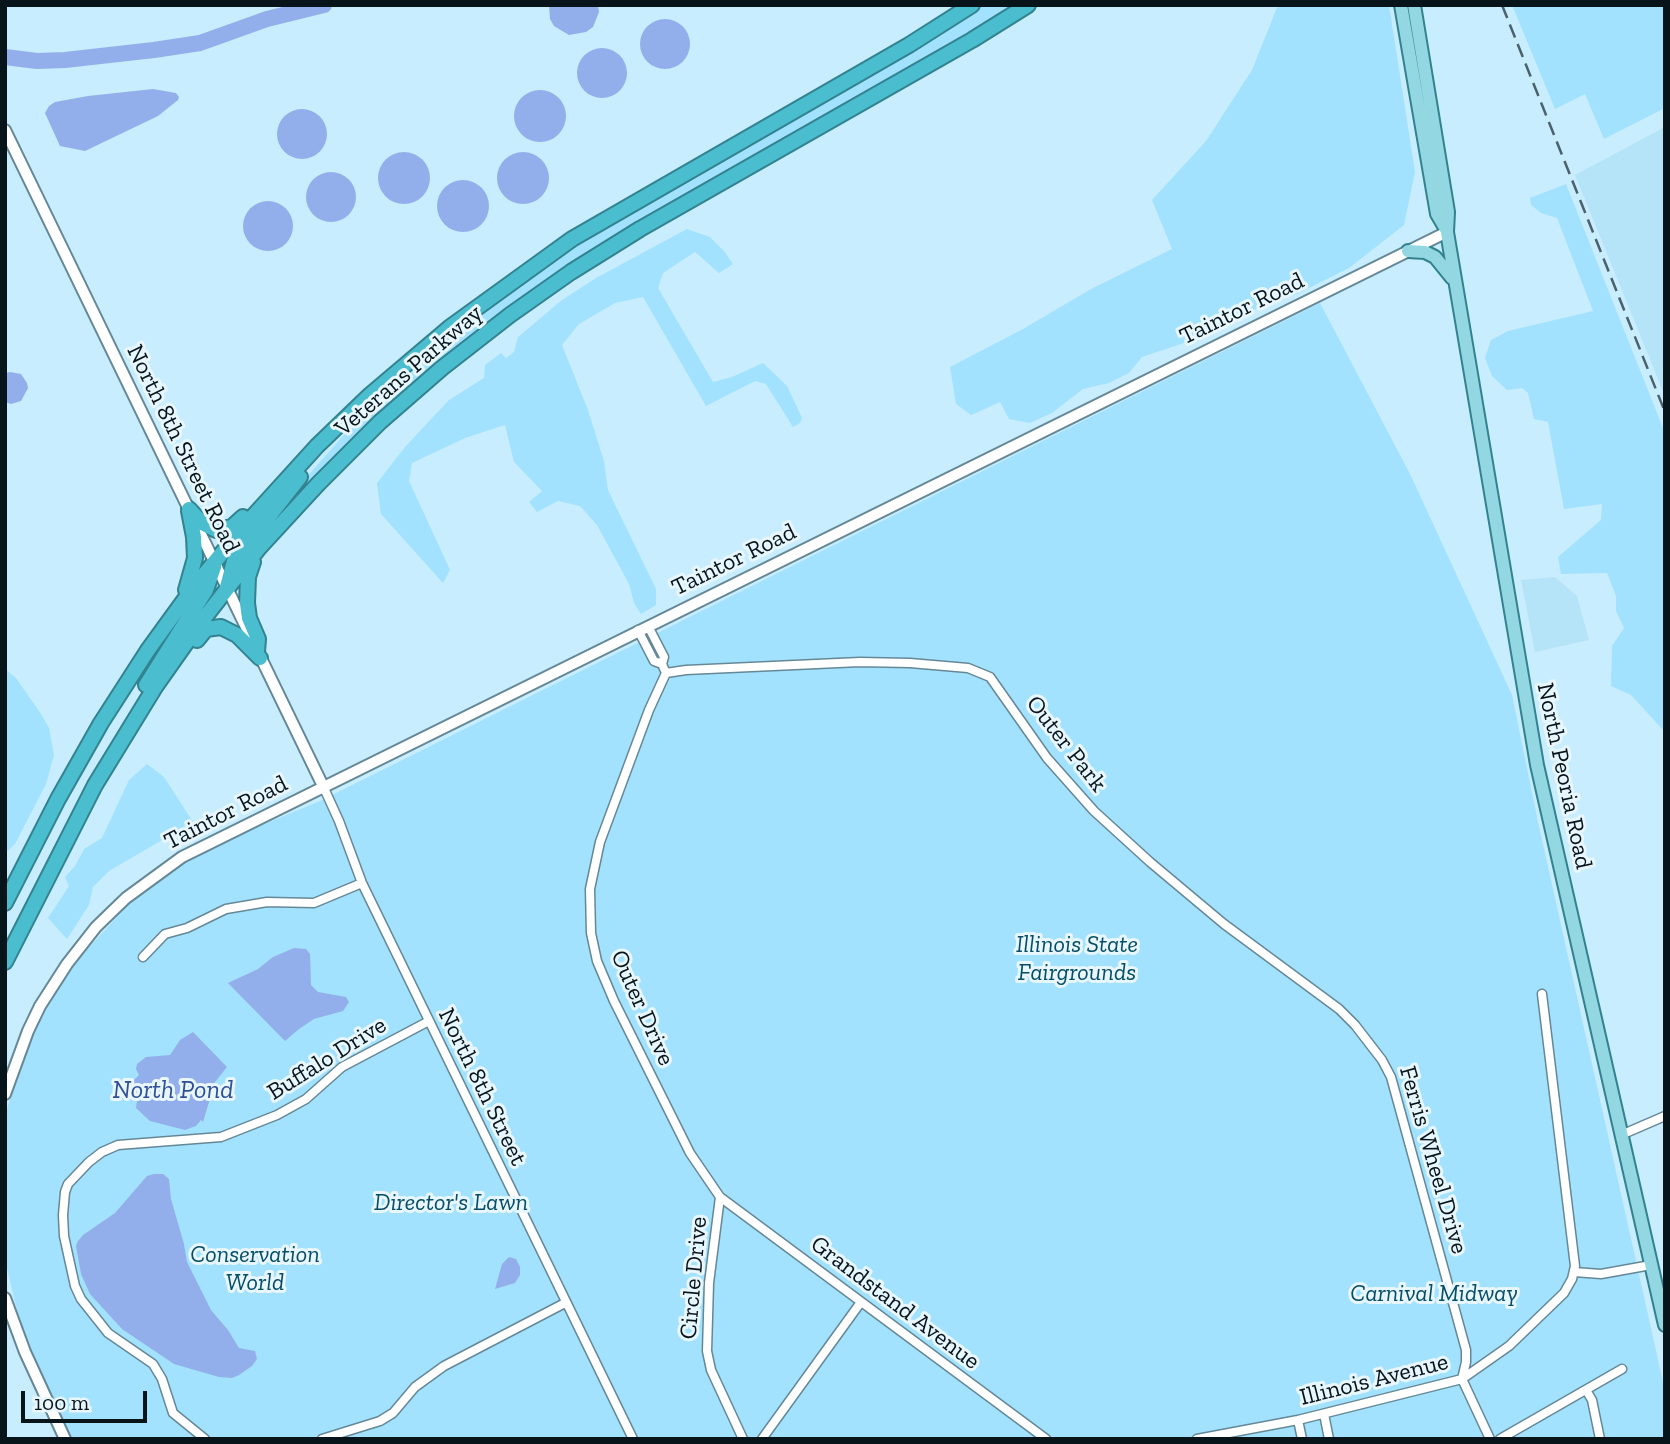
<!DOCTYPE html>
<html>
<head>
<meta charset="utf-8">
<style>
	body { margin:0 }
	#map { position:relative; width:1670px; height:1444px; overflow:hidden; background:#c8edfe; font-family:"Zilla Slab",serif }
	canvas { display:block }
	.frame { position:absolute; inset:0; border:7px solid #07151b; pointer-events:none }
	.scale { position:absolute; left:21px; top:1391px; width:126px; height:32px; box-sizing:border-box; border:4px solid #07151b; border-top:0; padding-left:9px; font-size:21px; line-height:24px; white-space:nowrap; color:#07151b; -webkit-text-stroke:5px #e8f6fd; paint-order:stroke }
</style>
</head>
<body>
<div id="map">
<canvas width="1670" height="1444"></canvas>
<div class="frame"></div>
<div class="scale">100 m</div>
</div>
<script>
const c = document.querySelector('canvas').getContext('2d');
c.lineJoin = 'round';
function paint(path, color) { c.fillStyle = color; c.fill(path, 'evenodd'); }
const poly = rows => new Path2D(rows.map(r => 'M' + r).join(''));
function trace(path, color, width, dash) { c.strokeStyle = color; c.lineWidth = width; c.lineCap = dash ? 'butt' : 'round'; c.setLineDash(dash || []); c.stroke(path); }
function write(font, color, halo, rows, align = 'center') {
  c.font = font + ' "Zilla Slab",serif'; c.lineWidth = 6; c.setLineDash([]); c.textBaseline = 'middle'; c.strokeStyle = halo; c.fillStyle = color; for (const [text, x, y, turn = 0] of rows) {
    c.save(); c.translate(x, y); c.rotate((+turn || 0) * Math.PI / 180); c.textAlign = isNaN(turn) ? turn : align; if (halo) c.strokeText(text, 0, 0); c.fillText(text, 0, 0); c.restore();
  }
}
paint(poly([
	[1665,127,1665,396,1575,175],
	[1555,577,1577,596,1589,640,1535,652,1521,580]
]), '#b5e3f8');
paint(poly([
	[984,5,1015,5,630,227,506,309,391,403,348,443,271,524,296,489,375,400,466,323,563,254,618,220,903,57],
	[1278,5,1389,5,1415,172,1404,225,1349,268,1293,296,1281,287,1264,295,1257,308,1239,319,1208,335,1142,357,1129,373,1109,383,1083,389,1052,413,1030,423,1009,419,1000,402,971,415,956,404,950,367,1023,329,1091,289,1172,249,1152,200,1206,141,1252,70],
	[1512,5,1665,5,1665,108,1604,139,1585,94,1555,109],
	[1566,184,1665,433,1665,732,1631,695,1611,686,1612,646,1624,628,1616,611,1616,596,1607,573,1561,574,1558,557,1601,520,1602,504,1564,509,1548,422,1534,419,1528,393,1522,388,1507,390,1492,376,1485,358,1491,340,1508,331,1593,311,1557,218,1541,213,1531,205,1530,198],
	[687,229,710,237,724,251,733,264,719,273,695,252,663,273,658,288,713,382,732,377,763,363,787,386,802,418,800,423,793,427,766,384,755,381,706,406,643,297,615,303,579,324,562,345,588,410,604,461,608,490,656,589,656,605,641,614,634,603,629,584,597,525,580,506,558,501,537,512,529,502,542,491,514,462,505,425,465,438,412,463,409,481,450,570,443,583,381,514,377,483,405,447,449,400,484,378,485,365,501,353,506,358,514,352,518,337,562,300,596,278],
	[1320,303,1410,474,1512,695,1538,822,1665,1391,1665,1439,72,1439,40,1372,18,1315,6,1264,5,1116,17,1074,40,1019,75,962,129,904,189,859,240,834,320,801],
	[5,669,16,678,41,714,49,728,54,755,46,784,15,844,5,853],
	[147,764,164,777,193,822,109,871,93,887,89,905,67,939,48,918,69,886,65,877,75,866,84,849,102,838,129,780]
]), '#a2e2fe');
paint(poly([
	[549,5,598,5,599,12,593,27,586,32,569,35,554,26,550,19],
	'640 44a25 25 0 1 1 50 0a25 25 0 1 1-50 0Z',
	'577 73a25 25 0 1 1 50 0a25 25 0 1 1-50 0Z',
	[153,89,176,93,179,97,178,100,158,116,85,151,60,146,45,113,49,106,55,102,88,96],
	'514 116a26 26 0 1 1 52 0a26 26 0 1 1-52 0Z',
	'277 134a25 25 0 1 1 50 0a25 25 0 1 1-50 0Z',
	'497 178a26 26 0 1 1 52 0a26 26 0 1 1-52 0Z',
	'378 178a26 26 0 1 1 52 0a26 26 0 1 1-52 0Z',
	'306 197a25 25 0 1 1 50 0a25 25 0 1 1-50 0Z',
	'437 206a26 26 0 1 1 52 0a26 26 0 1 1-52 0Z',
	'243 226a25 25 0 1 1 50 0a25 25 0 1 1-50 0Z',
	[10,372,21,374,27,383,28,388,21,401,11,404,5,402,5,373],
	[294,948,306,949,310,954,311,985,318,992,346,997,349,1002,343,1011,314,1019,299,1029,285,1041,228,983,258,969,273,957],
	[193,1032,227,1067,215,1082,203,1122,201,1120,196,1126,185,1130,150,1121,136,1108,137,1101,131,1089,132,1082,139,1075,136,1069,137,1064,146,1057,170,1055,180,1040],
	[154,1174,163,1174,169,1179,171,1199,184,1244,187,1262,211,1310,228,1330,239,1348,255,1351,257,1359,252,1366,239,1375,232,1378,219,1377,174,1364,122,1329,90,1294,81,1274,76,1246,78,1241,83,1235,115,1213,147,1176],
	[509,1257,516,1259,520,1267,520,1275,515,1283,495,1289,502,1264]
]), '#93afeb');
trace(poly([
	[5,57,37,61,65,60,154,50,200,43,267,19,324,5]
]), '#93afeb', 16);
const street = poly([
	[648,626,664,657,662,664,666,673,649,710,600,842,590,889,591,933,597,961,614,1001,690,1153,720,1197,1046,1439],
	[638,630,654,661,662,664],
	[666,673,686,670,860,662,910,663,968,668,990,677,1047,758,1094,811,1150,862,1224,924,1339,1009,1355,1025,1382,1060,1391,1077,1466,1350,1466,1362,1462,1379],
	[323,786,339,821,362,883,633,1439],
	[143,957,165,934,187,928,226,909,267,902,314,903,362,883],
	[1621,1135,1665,1116],
	[720,1197,709,1283,707,1351,711,1370,743,1439],
	[1574,1272,1601,1274,1651,1265],
	[1462,1379,1490,1439],
	[1586,1390,1592,1400,1600,1439],
	[1324,1414,1329,1439],
	[1298,1420,1302,1439],
	[205,1439,173,1413,162,1379,153,1364,108,1333,81,1299,75,1286,64,1236,63,1215,65,1192,68,1184,89,1162,102,1152,118,1145,221,1137,277,1115,306,1099,342,1067,429,1021],
	[322,1439,380,1421,393,1413,415,1387,444,1366,565,1303],
	[762,1439,861,1302],
	[1197,1439,1298,1420,1462,1379,1509,1346,1564,1293,1572,1279,1575,1266,1542,994],
	[1500,1439,1622,1369]
]);
const secondary = poly([
	[5,130,323,786],
	[5,1094,28,1031,40,1006,67,964,96,927,126,898,182,857,1447,232],
	[5,1298,25,1352,65,1439]
]);
const primary = poly([
	[1401,5,1437,214,1447,231],
	[1414,5,1448,212,1447,232,1537,765,1665,1325],
	[1408,251,1425,252,1435,257,1452,278]
]);
const highway = poly([
	[189,509,202,523,216,530,232,527,243,517],
	[253,562,248,577,247,603,249,618,258,639,257,652],
	[227,587,234,561,300,477],
	[186,590,195,558,194,537,189,511],
	[197,640,206,629,221,627,237,635,260,658],
	[146,685,206,590,214,567],
	[5,903,58,799,101,723,148,650,193,588,247,523,317,446,370,395,449,328,572,239,909,45,972,5],
	[5,962,95,785,155,687,198,626,259,548,318,484,380,422,442,368,510,315,571,272,640,229,972,40,1028,5]
]);
trace(street, '#658897', 11);
trace(secondary, '#658897', 14);
trace(primary, '#33828f', 16);
trace(highway, '#33828f', 18);
trace(street, '#fff', 8);
trace(secondary, '#fff', 10);
trace(primary, '#92d7e2', 12);
trace(highway, '#4abdce', 14);
trace(poly([
	[1502,5,1665,412]
]), '#4b616b', 2.5, [14, 7]);
write('24px', '#07151b', '#e8f6fd', [
	["Taintor Road",1242,309,-26],
	["Veterans Parkway",409,371,-41],
	["North 8th Street Road",183,449,64],
	["Taintor Road",734,560,-26],
	["Outer Park",1066,744,52],
	["North Peoria Road",1564,776,78],
	["Taintor Road",226,813,-27],
	["Outer Drive",642,1008,66],
	["Buffalo Drive",327,1059,-32],
	["North 8th Street",482,1087,64],
	["Ferris Wheel Drive",1433,1160,74],
	["Circle Drive",694,1278,-85],
	["Grandstand Avenue",895,1303,37],
	["Illinois Avenue",1374,1380,-14]
]);
write('italic 24px', '#064d65', '#e8f6fd', [
	["Illinois State",1077,945],
	["Fairgrounds",1077,973],
	["Director's Lawn",451,1203],
	["Conservation",255,1255],
	["World",255,1283],
	["Carnival Midway",1434,1294]
]);
write('italic 26px', '#304f96', '#e8f6fd', [
	["North Pond",173,1091]
]);
</script>
</body>
</html>
